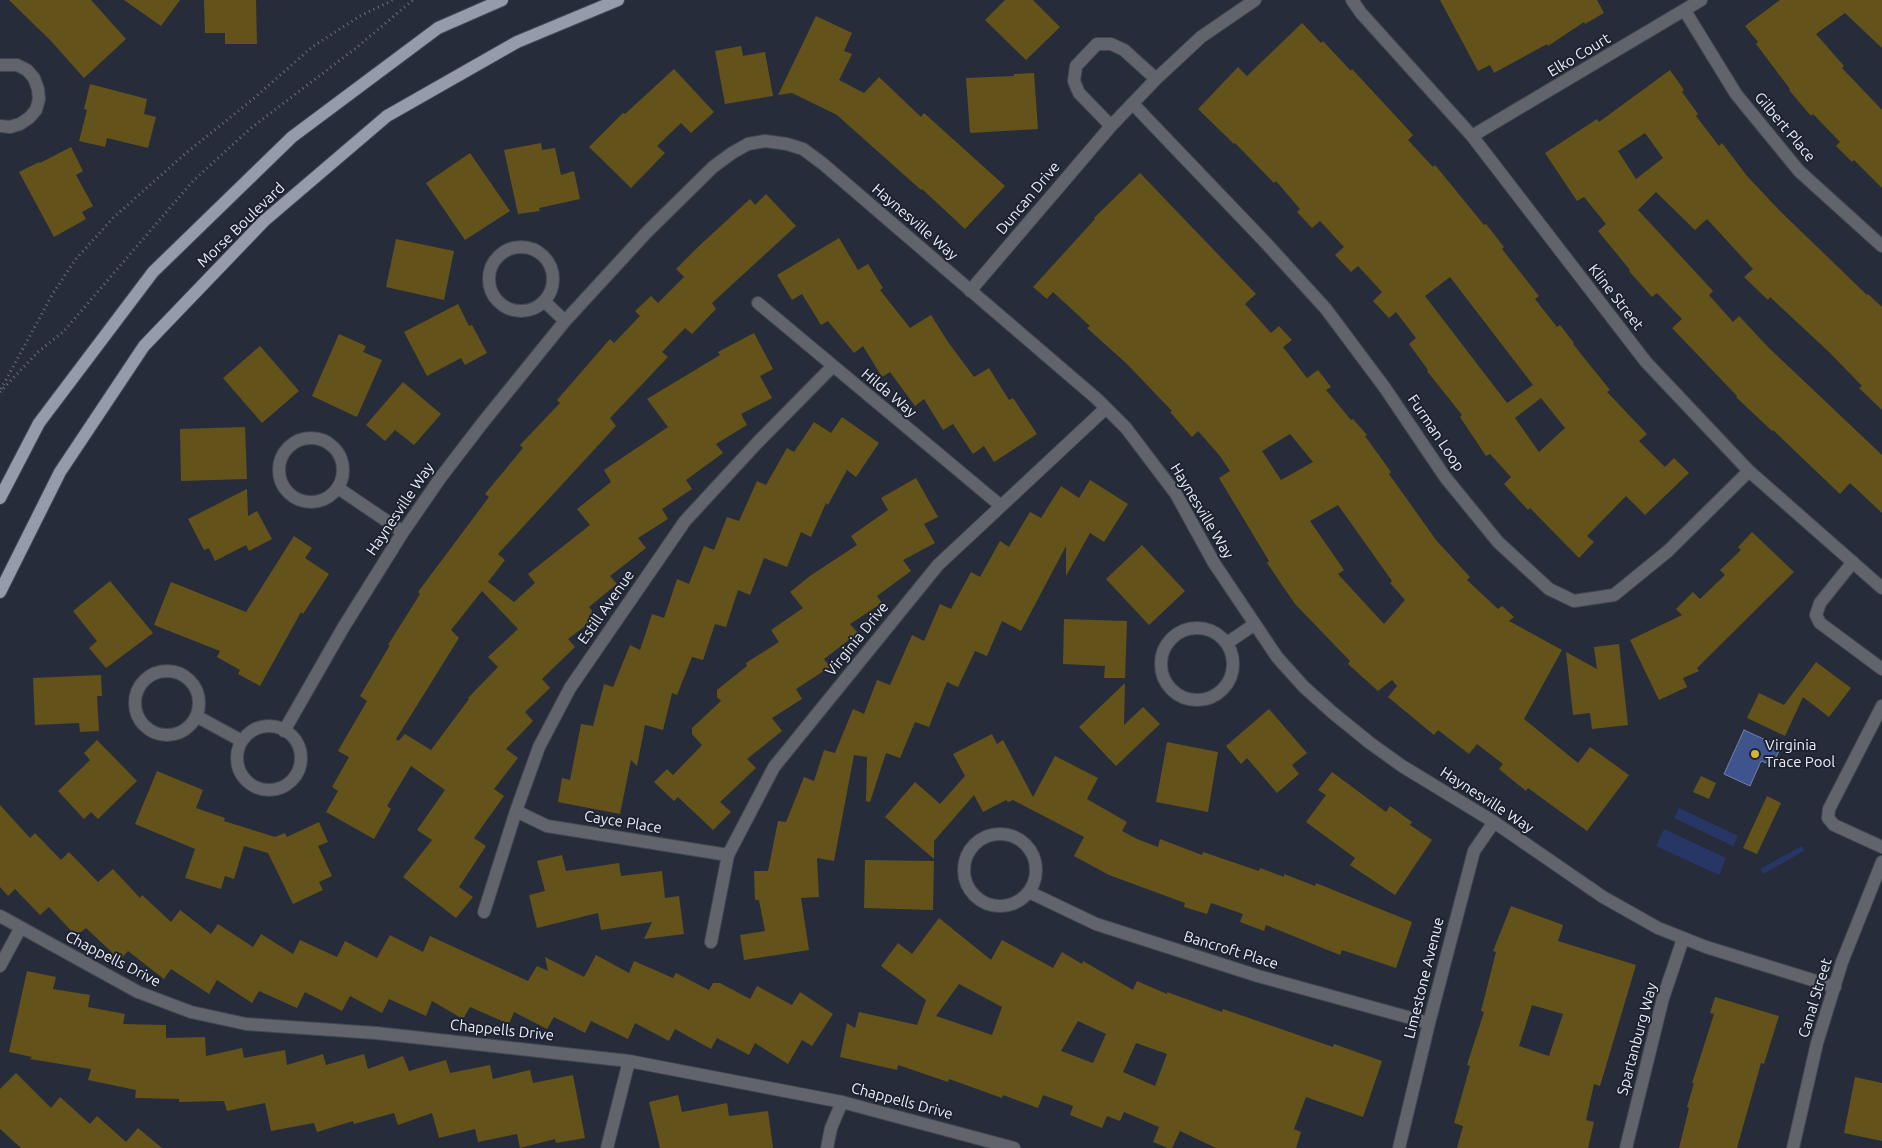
<!DOCTYPE html>
<html>
<head>
<meta charset="utf-8">
<style>
	body { margin:0 }
	canvas { display:block; background:#272c3a }
</style>
</head>
<body>
<canvas width="1882" height="1148"></canvas>
<script>
const c = document.querySelector('canvas').getContext('2d');
c.lineJoin = 'round';
function paint(path, color) { c.fillStyle = color; c.fill(path, 'evenodd'); }
const poly = rows => new Path2D(rows.map(r => 'M' + r).join(''));
function trace(path, color, width, dash) { c.strokeStyle = color; c.lineWidth = width; c.lineCap = dash ? 'butt' : 'round'; c.setLineDash(dash || []); c.stroke(path); }
function write(font, color, halo, rows, align = 'center') {
  c.font = font + ' Ubuntu,sans-serif'; c.lineWidth = 4; c.setLineDash([]); c.textBaseline = 'middle'; c.strokeStyle = halo; c.fillStyle = color; for (const [text, x, y, turn = 0] of rows) {
    c.save(); c.translate(x, y); c.rotate((+turn || 0) * Math.PI / 180); c.textAlign = isNaN(turn) ? turn : align; if (halo) c.strokeText(text, 0, 0); c.fillText(text, 0, 0); c.restore();
  }
}
paint(poly([
	[1679,808,1738,836,1733,846,1674,818],
	[1664,829,1726,858,1719,875,1656,846],
	[1802,846,1804,851,1763,874,1760,869]
]), '#273664');
const water = poly([
	[1744,730,1781,747,1772,765,1761,761,1750,786,1724,774,1744,730]
]);
paint(water, '#3f538c');
trace(water, '#7281ac', 1);
paint(poly([
	[9,0,91,0,126,39,84,78,51,41],
	[124,0,180,0,161,26],
	[204,0,256,0,257,44,225,44,225,33,205,33],
	[1005,0,1033,0,1060,27,1026,60,985,20],
	[1440,0,1597,0,1604,13,1585,24,1584,22,1548,46,1547,44,1494,73,1490,65,1478,71],
	[1780,0,1882,0,1882,48,1845,13,1816,34,1844,66,1842,68,1882,110,1882,188,1854,160,1852,162,1836,146,1840,142,1813,114,1811,116,1789,90,1790,89,1756,44,1758,42,1745,26],
	[816,16,852,33,844,51,852,54,839,80,864,93,879,77,921,117,924,113,1005,186,965,229,922,189,921,190,837,115,792,93,778,95],
	[1302,23,1321,43,1323,41,1351,71,1352,69,1391,111,1413,135,1408,140,1433,167,1435,165,1484,225,1486,224,1504,247,1502,249,1539,296,1535,299,1557,327,1560,325,1574,343,1573,344,1610,390,1607,392,1647,434,1639,441,1665,467,1674,458,1689,473,1645,515,1626,496,1587,536,1594,542,1579,558,1530,508,1528,510,1504,484,1511,477,1490,454,1486,456,1460,417,1462,415,1427,371,1428,370,1409,344,1416,338,1396,312,1389,318,1373,301,1382,292,1358,266,1351,272,1335,255,1344,247,1320,221,1312,228,1297,212,1300,209,1276,181,1274,183,1235,143,1234,144,1198,109,1238,67,1247,76],
	[1450,277,1533,385,1507,403,1425,296],
	[1541,398,1565,428,1539,452,1515,418],
	[741,46,743,56,765,52,773,96,725,104,715,51],
	[674,69,714,112,691,133,681,123,657,146,665,153,631,188,589,147,623,113,625,114],
	[1670,70,1684,90,1682,92,1698,114,1696,116,1719,146,1722,143,1747,176,1780,211,1867,295,1868,294,1882,307,1882,410,1859,388,1862,386,1829,352,1770,297,1768,300,1744,277,1753,269,1707,219,1695,230,1656,192,1638,210,1713,291,1709,295,1733,322,1739,316,1769,348,1882,455,1882,513,1850,483,1840,494,1773,430,1772,431,1736,397,1737,396,1672,328,1682,319,1657,293,1652,297,1629,271,1630,270,1598,231,1606,224,1584,197,1577,201,1545,153,1597,119,1599,122],
	[1645,133,1663,158,1636,179,1618,151],
	[1034,73,1038,129,970,133,966,78,1014,76,1014,74],
	[90,84,147,99,144,114,156,117,148,148,107,138,105,147,79,141,87,110,84,109],
	[541,143,542,150,555,148,561,175,574,171,580,199,539,208,540,211,518,214,504,150],
	[71,147,83,171,76,175,93,206,82,212,86,219,54,237,19,172,39,162,40,163],
	[470,153,510,211,465,240,426,183],
	[1140,173,1256,294,1245,304,1271,333,1279,326,1292,340,1283,347,1307,378,1318,370,1331,387,1326,390,1351,420,1353,419,1367,435,1365,436,1391,472,1389,474,1436,540,1470,577,1467,580,1498,609,1502,606,1514,617,1509,621,1562,650,1524,719,1578,763,1590,747,1629,775,1587,831,1528,788,1526,791,1499,769,1503,764,1477,744,1469,754,1438,730,1434,735,1388,697,1397,686,1392,680,1378,691,1348,664,1350,661,1295,604,1267,563,1269,561,1219,478,1230,471,1220,456,1198,431,1192,437,1170,412,1172,411,1126,363,1087,328,1090,326,1053,292,1047,299,1033,287,1095,219,1094,218],
	[1290,434,1313,462,1281,480,1262,451],
	[1338,505,1392,581,1390,583,1405,600,1384,624,1338,574,1344,570,1310,521],
	[766,194,796,226,712,303,716,309,692,334,685,328,662,352,668,357,610,418,616,426,498,554,505,560,488,582,514,602,535,583,528,574,590,525,577,509,611,482,604,470,668,427,647,399,720,355,718,352,754,333,773,369,760,376,772,398,741,414,747,425,716,444,723,453,686,480,692,489,662,509,668,519,638,538,646,548,610,576,617,584,589,607,597,617,568,639,575,647,542,679,550,688,525,712,533,721,506,749,518,758,494,789,504,796,474,838,486,846,459,887,473,897,456,918,403,877,432,840,417,830,445,790,411,766,387,806,391,809,374,839,326,812,338,791,332,787,349,757,338,751,367,701,360,696,390,645,388,645,420,594,418,592,489,497,485,494,523,448,520,445,560,403,557,400,610,339,614,343,640,316,635,311,651,296,658,303,684,277,676,269,698,247,750,199,755,205],
	[482,591,518,629,488,657,498,667,468,698,469,699,431,750,405,734,398,741,396,739,459,638,451,630],
	[839,238,858,270,868,264,883,288,880,290,910,328,931,315,948,342,974,377,989,368,1009,400,1013,398,1037,434,994,462,984,446,973,454,953,424,943,430,924,399,915,406,890,372,882,377,863,346,854,353,828,321,821,325,802,294,792,300,777,275],
	[396,239,454,251,444,300,386,287],
	[458,304,469,326,472,325,487,353,465,365,461,358,427,376,404,332],
	[339,334,366,346,363,352,382,360,357,417,312,396],
	[260,346,299,391,262,423,223,378],
	[403,382,441,414,414,445,395,430,385,441,366,425],
	[842,417,879,443,856,477,847,470,828,505,826,503,811,537,801,532,787,567,764,558,750,595,738,590,726,627,715,624,703,660,692,657,677,695,672,693,663,730,645,725,637,766,631,760,620,814,558,802,562,778,570,780,581,724,593,726,604,684,613,687,630,645,640,650,652,614,664,618,677,579,689,584,704,546,714,550,727,517,739,521,757,481,766,485,787,448,794,452,814,422,831,433],
	[245,427,247,479,181,481,180,429],
	[916,478,938,517,924,524,935,543,903,560,911,571,877,596,882,603,850,624,858,633,824,659,830,667,796,689,802,699,772,718,782,731,747,759,756,768,720,802,731,812,713,830,678,797,674,801,654,782,667,769,673,775,702,745,692,734,692,728,721,701,717,697,717,690,747,666,746,663,779,642,771,630,803,608,790,592,810,576,857,545,851,536,888,510,881,498],
	[1090,480,1128,504,1104,542,1090,533,1066,576,1066,546,1021,631,1002,621,987,656,975,651,958,687,947,682,929,727,915,722,900,758,886,753,870,802,866,801,867,757,854,755,834,861,817,858,819,897,801,898,809,950,744,960,740,935,765,931,759,900,755,900,754,871,768,871,778,821,786,822,804,777,814,781,824,750,835,753,853,709,864,714,877,680,890,685,912,635,924,641,940,604,951,609,971,572,980,577,1000,541,1009,547,1030,512,1041,518,1061,486,1079,498],
	[247,489,248,516,257,511,272,539,249,551,246,545,215,561,209,548,204,550,188,519],
	[1752,532,1794,572,1697,668,1699,671,1683,678,1687,687,1659,700,1630,640,1682,615,1676,609,1693,592,1700,599,1725,575,1720,570,1741,550,1738,547],
	[294,536,312,548,305,558,329,574,303,614,301,612,260,686,238,674,240,670,217,657,220,651,154,625,171,582,246,612],
	[1142,545,1185,591,1149,625,1106,579],
	[110,581,153,633,106,668,89,648,97,641,73,611],
	[1064,619,1127,621,1125,678,1104,678,1105,666,1063,664],
	[1619,644,1628,725,1592,729,1590,713,1573,715,1566,652,1597,669,1594,647],
	[1816,662,1851,688,1829,717,1803,697,1785,736,1747,718,1759,693,1784,705],
	[101,675,102,696,97,696,99,731,80,732,79,723,35,725,33,678],
	[1125,683,1124,725,1143,707,1160,724,1116,766,1079,727],
	[1269,709,1307,753,1292,765,1299,774,1277,793,1247,758,1241,764,1226,746],
	[992,734,997,744,1003,740,1033,797,1055,756,1098,778,1087,799,1127,822,1122,831,1137,839,1158,847,1160,839,1202,855,1203,852,1259,871,1260,868,1284,877,1284,874,1315,886,1316,883,1412,922,1396,968,1342,950,1340,955,1266,925,1264,931,1240,922,1243,914,1211,903,1207,914,1184,907,1185,903,1109,875,1074,856,1084,837,1013,800,1008,802,1006,800,983,812,974,795,934,841,934,859,885,817,915,782,940,804,965,776,953,754],
	[97,740,137,781,98,819,91,812,84,819,58,791,90,760,84,753],
	[1167,742,1218,752,1208,812,1156,802],
	[157,771,203,790,196,808,225,818,224,821,275,837,285,833,287,837,319,822,328,842,318,846,332,876,319,882,323,890,293,904,268,853,244,846,234,879,225,876,221,889,185,878,195,849,135,824],
	[1332,772,1386,812,1390,806,1412,822,1410,825,1432,840,1395,895,1350,865,1355,858,1306,822,1326,795,1318,790],
	[1701,776,1716,783,1709,799,1693,792],
	[1767,796,1781,803,1757,854,1743,848],
	[0,805,30,838,35,833,61,860,69,852,98,882,113,869,140,898,142,895,171,922,180,910,211,934,218,924,253,947,261,934,293,954,300,940,337,957,345,941,377,958,390,935,423,952,430,936,528,981,537,966,548,971,545,957,584,977,596,955,629,973,634,961,673,978,676,973,709,990,713,983,720,983,750,999,757,986,792,1005,800,992,833,1014,812,1046,802,1040,788,1064,755,1043,749,1055,717,1038,711,1049,675,1029,669,1041,635,1023,628,1039,591,1021,585,1033,554,1017,547,1029,514,1012,509,1024,470,1007,463,1019,432,1001,426,1016,389,999,382,1013,350,996,342,1011,305,992,297,1008,259,991,252,1003,217,980,209,994,171,969,164,979,128,951,120,960,86,928,76,936,49,907,40,915,15,889,8,896,0,887],
	[562,855,566,871,619,863,621,876,662,871,665,898,679,896,684,934,644,939,652,922,601,930,598,913,537,928,529,895,545,891,537,861],
	[865,860,934,861,933,910,864,908],
	[1511,906,1563,925,1558,941,1636,965,1600,1086,1594,1084,1586,1120,1594,1122,1588,1148,1457,1148,1463,1126,1454,1123,1470,1066,1467,1065,1484,1012,1481,1011,1496,952,1493,951],
	[1532,1005,1563,1014,1549,1056,1519,1046],
	[939,918,991,960,1002,940,1053,968,1062,952,1082,964,1083,961,1133,990,1137,981,1167,994,1167,992,1222,1012,1223,1009,1333,1047,1334,1044,1382,1061,1363,1117,1306,1097,1294,1129,1301,1132,1296,1148,1216,1148,1180,1131,1172,1148,1168,1148,1153,1142,1159,1127,1124,1112,1120,1121,1107,1116,1102,1128,1070,1115,1073,1106,1043,1095,1038,1108,1003,1095,1002,1098,949,1079,948,1082,898,1065,897,1070,840,1057,847,1023,855,1028,859,1012,917,1025,926,1000,881,966,898,943,912,954],
	[959,984,1002,1007,992,1035,936,1016],
	[1078,1021,1106,1034,1093,1063,1061,1051],
	[1136,1043,1167,1054,1155,1086,1123,1072],
	[27,971,56,977,53,989,90,995,88,1007,125,1014,123,1024,166,1025,166,1038,205,1037,206,1056,242,1048,244,1058,285,1050,287,1065,323,1054,326,1065,364,1054,368,1069,403,1056,409,1071,446,1060,450,1073,490,1065,493,1079,530,1070,533,1083,573,1075,585,1138,556,1143,555,1139,520,1148,517,1134,478,1142,475,1129,439,1138,432,1113,398,1125,394,1113,354,1124,353,1121,317,1132,314,1123,271,1131,265,1103,227,1111,224,1101,179,1102,179,1099,135,1098,136,1090,88,1080,91,1069,30,1059,32,1057,9,1052],
	[1715,997,1779,1016,1764,1064,1761,1063,1737,1148,1679,1148,1689,1108,1687,1107,1694,1083,1692,1083,1714,1014,1710,1013],
	[16,1073,51,1108,60,1097,90,1124,97,1116,126,1142,138,1128,162,1148,21,1148,0,1129,0,1089],
	[1855,1077,1882,1083,1882,1141,1844,1133],
	[678,1095,682,1112,727,1103,729,1116,768,1111,773,1148,660,1148,649,1102]
]), '#635219');
const minor = poly([
	[1352,0,1361,13,1472,136,1646,362,1749,471,1882,588],
	[1685,11,1736,94,1799,171,1882,246],
	[0,65,17,65,27,70,34,78,38,89,39,99,36,110,29,118,20,124,10,127,0,126],
	[1133,104,1265,242,1326,309,1385,388,1445,477,1498,542,1549,589,1574,601,1614,595,1668,551,1749,471],
	[1111,126,1079,93,1074,81,1076,66,1097,44,1111,44,1124,50,1156,79],
	[1472,136,1701,0],
	'489 279a32 32 0 1 1 64 0a32 32 0 1 1-64 0Z',
	[970,291,1111,126,1156,79,1201,37,1255,0],
	[544,301,565,321],
	[758,303,1001,506],
	'279 470a32 32 0 1 1 64 0a32 32 0 1 1-64 0Z',
	[338,488,403,532],
	[1853,562,1820,603,1816,615,1820,623,1882,669],
	'1161 664a36 36 0 1 1 72 0a36 36 0 1 1-72 0Z',
	[1227,643,1255,624],
	'135 703a32 32 0 1 1 64 0a32 32 0 1 1-64 0Z',
	[1882,706,1829,809,1828,818,1834,825,1882,847],
	[196,716,242,741],
	'237 758a32 32 0 1 1 64 0a32 32 0 1 1-64 0Z',
	[284,731,343,628,403,532,441,477,484,421,565,321,646,233,713,167,732,153,748,144,765,141,787,144,803,149,822,163,1097,399,1126,428,1176,494,1214,563,1277,657,1304,687,1333,713,1370,743,1402,766,1494,822,1603,897,1658,928,1706,947,1835,987],
	[516,811,547,826,728,855],
	'964 870a36 36 0 1 1 72 0a36 36 0 1 1-72 0Z',
	[1029,892,1096,924,1258,976,1429,1023],
	[484,912,516,811,539,747,570,688,685,521,757,443,832,367],
	[0,916,138,992,191,1012,246,1024,376,1033,629,1061,842,1102,1014,1148],
	[711,942,728,855,774,767,938,565,1106,408],
	[0,966,20,929],
	[607,1148,629,1061],
	[827,1148,831,1128,842,1102],
	[1399,1148,1429,1023,1474,851,1494,822],
	[1626,1148,1663,998,1683,939],
	[1793,1148,1817,1043,1842,962,1882,862]
]);
const major = poly([
	[0,498,39,423,153,272,292,137,438,28,502,0],
	[0,592,60,472,144,346,264,221,387,116,517,42,618,0]
]);
trace(minor, '#424754', 14);
trace(major, '#424754', 14);
trace(poly([
	[1,389,52,295,75,260,113,218,186,153,252,100,312,47,360,16,393,0],
	[0,392,38,352,64,331,193,181,251,128,356,48,413,0]
]), '#6a6e7b', 3, [1, 4]);
trace(minor, '#61646b', 12);
trace(major, '#959baa', 12);
for (const [x, y, r, color] of [
	[1755,754,5,"#d8b434"]
]) { const dot = new Path2D(); dot.arc(x, y, r, 0, 2 * Math.PI); c.fillStyle = color; c.fill(dot); trace(dot, '#1d2230', 2); }
write('15px', '#e9edf6', '#1d2230', [
	["Elko Court",1579,55,-31],
	["Gilbert Place",1785,127,50],
	["Duncan Drive",1028,198,-50],
	["Haynesville Way",915,222,41],
	["Morse Boulevard",241,225,-44],
	["Kline Street",1616,297,52],
	["Hilda Way",889,393,40],
	["Furman Loop",1436,433,56],
	["Haynesville Way",400,509,-56],
	["Haynesville Way",1202,511,59],
	["Estill Avenue",606,607,-55],
	["Virginia Drive",857,639,-51],
	["Haynesville Way",1487,800,33],
	["Cayce Place",623,822,9],
	["Bancroft Place",1231,950,17],
	["Chappells Drive",113,959,27],
	["Limestone Avenue",1424,978,-76],
	["Canal Street",1815,998,-73],
	["Chappells Drive",502,1030,6],
	["Spartanburg Way",1637,1039,-75],
	["Chappells Drive",902,1101,15]
]);
write('15px', '#e9edf6', '#1d2230', [
	["Virginia",1765,745],
	["Trace Pool",1765,762]
], 'left');
</script>
</body>
</html>
